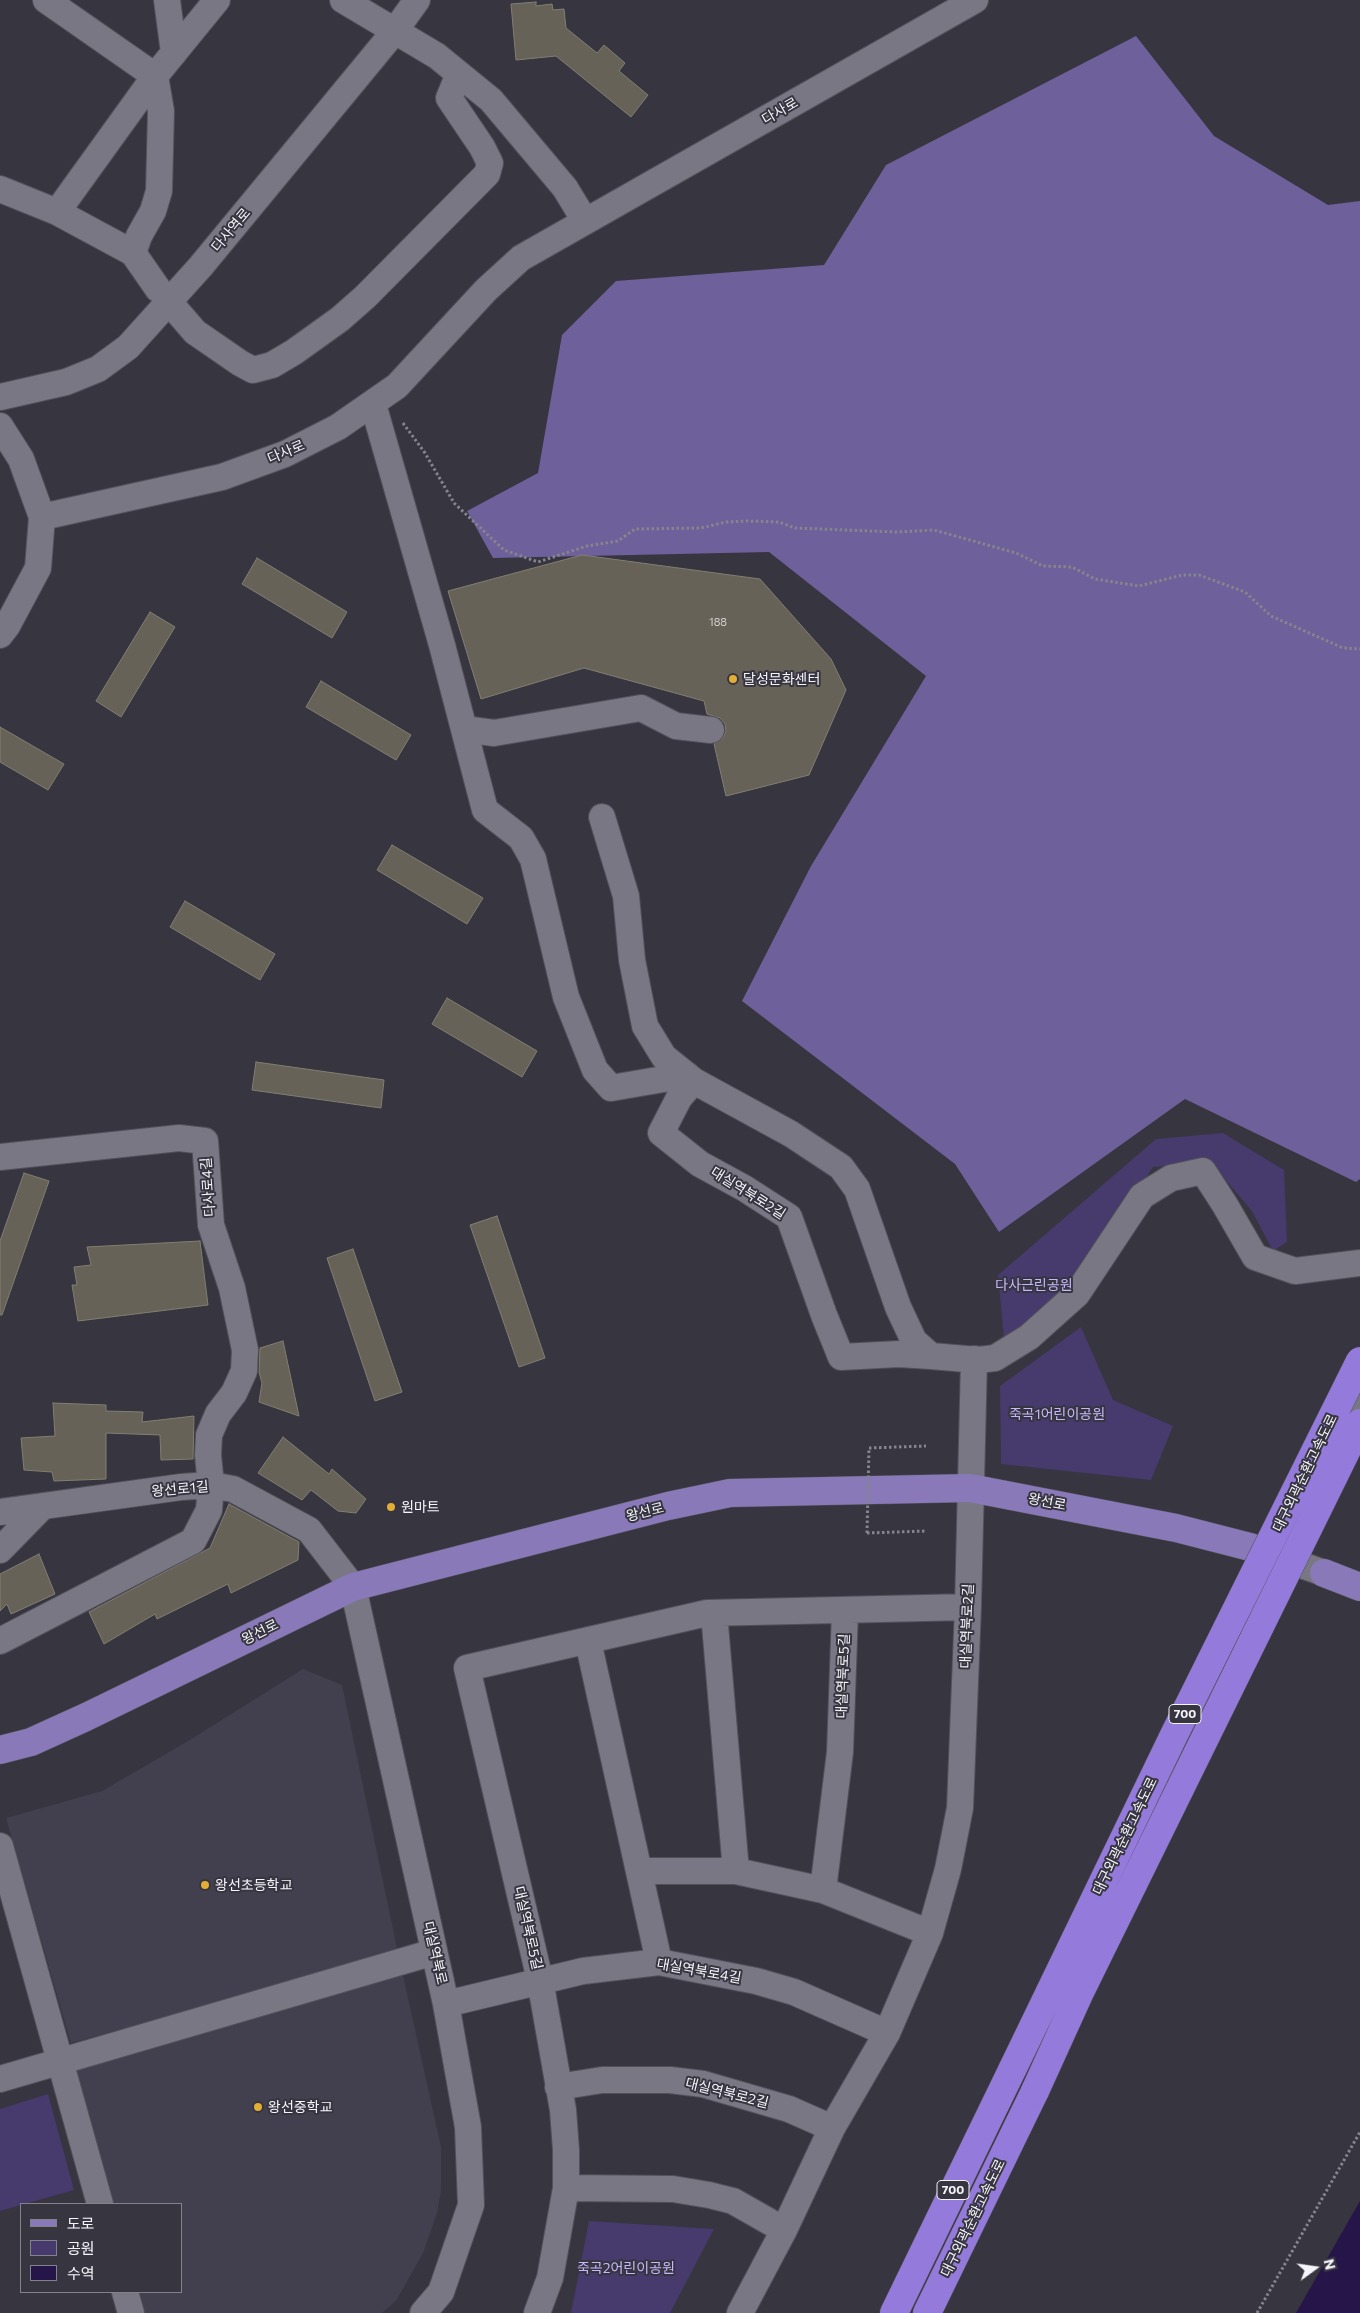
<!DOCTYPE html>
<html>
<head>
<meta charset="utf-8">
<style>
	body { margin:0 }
	#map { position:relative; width:1360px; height:2313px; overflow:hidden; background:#373540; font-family:Commissioner,"Noto Sans KR",sans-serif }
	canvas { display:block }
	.legend { position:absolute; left:20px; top:2203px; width:162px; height:90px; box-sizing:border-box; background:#373540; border:1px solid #83818a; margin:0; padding:6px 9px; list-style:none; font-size:15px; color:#f5f4fa }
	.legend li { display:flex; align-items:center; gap:10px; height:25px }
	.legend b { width:25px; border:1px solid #83818a }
	.north { position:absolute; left:1290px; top:2243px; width:50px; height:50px; -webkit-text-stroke:4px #373540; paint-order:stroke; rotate:76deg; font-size:14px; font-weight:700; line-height:20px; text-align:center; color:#f5f4fa }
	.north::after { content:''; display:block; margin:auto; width:18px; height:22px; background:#f5f4fa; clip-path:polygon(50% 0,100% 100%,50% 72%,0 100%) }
</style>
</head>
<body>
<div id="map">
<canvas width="1360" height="2313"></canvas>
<ul class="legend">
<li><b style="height:6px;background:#8979b8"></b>도로</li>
<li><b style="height:14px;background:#473a6d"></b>공원</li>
<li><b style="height:14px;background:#261549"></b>수역</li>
</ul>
<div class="north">N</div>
</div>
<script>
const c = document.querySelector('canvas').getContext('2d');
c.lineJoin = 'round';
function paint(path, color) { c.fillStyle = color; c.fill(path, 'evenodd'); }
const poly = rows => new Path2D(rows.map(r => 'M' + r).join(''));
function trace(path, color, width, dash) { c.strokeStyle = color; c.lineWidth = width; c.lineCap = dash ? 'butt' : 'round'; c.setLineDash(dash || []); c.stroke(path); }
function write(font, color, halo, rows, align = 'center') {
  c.font = font + ' Commissioner,"Noto Sans KR",sans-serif'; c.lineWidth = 4; c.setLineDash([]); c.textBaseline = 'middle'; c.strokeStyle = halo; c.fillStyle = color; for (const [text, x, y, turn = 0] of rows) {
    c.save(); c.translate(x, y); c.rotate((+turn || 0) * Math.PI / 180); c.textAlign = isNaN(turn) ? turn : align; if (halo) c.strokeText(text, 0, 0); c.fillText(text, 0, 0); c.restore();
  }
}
paint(poly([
	[303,1669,342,1685,398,1953,71,2043,6,1818,102,1791,188,1741],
	[403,1975,441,2147,441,2191,437,2213,423,2253,396,2301,382,2313,142,2313,136,2292,181,2292,181,2204,111,2204,73,2066]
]), '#423f4e');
paint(poly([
	[1223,1133,1284,1170,1287,1242,1273,1251,1252,1211,1211,1163,1153,1167,1064,1303,1005,1349,998,1275,1156,1139],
	[1081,1327,1113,1400,1173,1426,1151,1480,1001,1464,1000,1386],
	[48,2094,74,2190,0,2211,0,2109],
	[589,2221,714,2229,670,2313,571,2313]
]), '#473a6d');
paint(poly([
	[1136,36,1214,136,1328,205,1360,201,1360,1179,1356,1182,1185,1099,999,1232,955,1164,742,1001,811,866,926,676,769,552,493,558,467,511,538,473,562,335,616,281,824,265,886,165]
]), '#6e609a');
paint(poly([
	[1360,2201,1360,2313,1296,2313]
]), '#261549');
const building = poly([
	[536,2,536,6,552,4,553,10,564,9,566,28,597,53,604,45,625,63,619,71,648,95,631,117,556,56,516,60,511,4,536,2],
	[582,555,760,579,831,659,846,690,809,775,726,796,714,744,723,738,726,731,725,724,720,718,707,714,704,701,584,668,481,699,448,591,582,555],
	[257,558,347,612,332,638,242,584,257,558],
	[150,612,175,627,121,717,96,701,150,612],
	[321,681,411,735,396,760,306,707,321,681],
	[0,727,64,764,48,790,0,762,0,727],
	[392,845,483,898,467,924,377,870,392,845],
	[185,901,275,954,260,980,170,927,185,901],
	[447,998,537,1051,522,1077,432,1024,447,998],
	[256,1062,384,1080,381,1108,252,1090,256,1062],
	[24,1173,49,1181,2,1315,0,1315,0,1241,24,1173],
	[497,1216,545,1358,519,1367,470,1225,497,1216],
	[200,1241,208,1305,78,1321,72,1285,77,1285,74,1267,91,1265,87,1247,200,1241],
	[353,1249,402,1392,375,1401,327,1258,353,1249],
	[283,1341,299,1416,259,1402,262,1383,259,1372,260,1348,283,1341],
	[53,1403,106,1405,106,1411,143,1412,142,1422,194,1416,193,1459,161,1460,160,1435,106,1433,106,1479,54,1481,52,1472,24,1470,21,1438,55,1436,53,1403],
	[283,1437,329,1474,332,1469,366,1499,356,1513,338,1511,311,1490,302,1500,258,1473,283,1437],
	[229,1504,299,1542,298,1560,231,1593,228,1584,157,1619,155,1614,104,1644,89,1612,210,1548,229,1504],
	[39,1554,55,1594,11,1614,7,1604,0,1611,0,1574,39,1554]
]);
paint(building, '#676257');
trace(building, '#837e72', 1);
const minor = poly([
	[46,0,155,76,57,212],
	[167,0,174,53],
	[343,0,437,56,491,100,565,188,585,221],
	[0,189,57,212,133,253],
	[158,289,133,253,139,236,153,211,159,191,161,111,155,76,217,0],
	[176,310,195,332,240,363,253,370,272,365,294,352,340,319,365,297,487,174,490,163,482,147,449,98,459,74],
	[0,397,66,382,98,369,128,347,201,266,394,32,417,0],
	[373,404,442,645,485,810,521,838,533,859,566,997,595,1070,611,1088,687,1075],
	[0,426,21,459,42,517],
	[0,635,7,626,38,568,42,517,222,477,285,454,338,427,397,386,486,290,521,258,975,0],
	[464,729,494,733,641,708,676,726,711,730],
	[602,817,626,896,632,960,645,1026,664,1057,694,1081,791,1134,841,1167,857,1189,898,1307,914,1341,931,1356,978,1360,995,1358,1029,1337,1077,1294,1142,1196,1171,1178,1203,1171,1225,1205,1255,1257,1295,1271,1360,1263],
	[694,1081,679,1098,661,1133,700,1164,744,1188,789,1217,824,1315,841,1357,899,1354,931,1356],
	[0,1157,179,1138,205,1141,211,1225,232,1288,245,1350,244,1371,234,1393,218,1414,209,1435,208,1455,211,1485,209,1510,193,1541,0,1641],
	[0,1512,181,1487,211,1485,233,1489,309,1530,353,1587,446,2004,468,2127,471,2205,441,2292,423,2313],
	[0,1550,43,1506],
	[1324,1573,1279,1557,1302,1510,1341,1451,1360,1378],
	[714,1613,736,1871],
	[588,1641,659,1962],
	[0,1846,100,2204],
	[639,1871,736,1871,823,1890,930,1933],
	[823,1890,840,1752,845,1611],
	[446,2004,583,1971,659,1962,756,1981,794,1992,887,2033],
	[0,2079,434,1952],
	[558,2087,602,2080,670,2080,703,2084,789,2109,832,2128],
	[566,2188,673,2189,709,2195,733,2201,784,2230],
	[125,2292,131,2313],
	[537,2313,550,2278,566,2188,566,2150,563,2110,540,1980,467,1668,707,1613,968,1607],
	[740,2313,784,2230,832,2128,887,2033,930,1933,948,1869,960,1808,968,1607,974,1359]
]);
const major = poly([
	[1324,1573,1360,1587],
	[0,1750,31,1742,86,1717,353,1587,668,1506,730,1493,970,1488,1176,1528,1250,1547,1279,1557]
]);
const highway = poly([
	[894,2313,1013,2068],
	[927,2313,1035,2091]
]);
trace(minor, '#52515a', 28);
trace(major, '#52515a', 29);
trace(highway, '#52515a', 29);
trace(poly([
	[403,423,425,453,454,503,504,550,538,562,587,546,618,541,635,529,701,528,726,522,746,521,779,522,795,528,897,532,934,530,1016,553,1043,566,1072,567,1095,579,1139,586,1182,575,1199,575,1245,592,1271,616,1343,648,1360,649],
	[869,1448,926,1446],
	[867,1533,926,1531],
	[1257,2313,1360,2132]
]), '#86848d', 3, [2.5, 2.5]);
trace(minor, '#797783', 26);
trace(major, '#8979b8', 28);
trace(highway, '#937adb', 28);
const highwayBridge = poly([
	[1013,2068,1174,1735,1360,1361],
	[1035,2091,1080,1992,1360,1423]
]);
trace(highwayBridge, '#52515a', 29, []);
trace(poly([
	[867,1533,869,1448]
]), '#86848d', 3, [2.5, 2.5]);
trace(highwayBridge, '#937adb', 28);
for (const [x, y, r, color] of [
	[733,679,5,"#e2ae34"],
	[391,1507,5,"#e2ae34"],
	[205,1885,5,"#e2ae34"],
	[258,2107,5,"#e2ae34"]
]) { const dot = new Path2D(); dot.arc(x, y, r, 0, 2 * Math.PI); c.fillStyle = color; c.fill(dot); trace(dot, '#373540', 2); }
write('11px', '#d2d0d1', null, [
	["188",718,622]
]);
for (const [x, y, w] of [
	[1185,1714,32],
	[953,2190,32]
]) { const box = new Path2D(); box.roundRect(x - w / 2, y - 9.5, w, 19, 4); c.fillStyle = '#373540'; c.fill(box); trace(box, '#f5f4fa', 1); }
write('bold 12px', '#f5f4fa', null, [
	["700",1185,1714],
	["700",953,2190]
]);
write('14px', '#f5f4fa', '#373540', [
	["다사로",780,111,-30],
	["다사역로",231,230,-50],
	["다사로",286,452,-23],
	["다사로4길",208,1187,-94],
	["대실역북로2길",748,1193,32],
	["대구외곽순환고속도로",1305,1473,-64],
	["왕선로1길",180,1489,-5],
	["왕선로",1047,1502,11],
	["왕선로",645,1512,-14],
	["대실역북로2길",967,1626,-88],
	["왕선로",260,1632,-26],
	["대실역북로5길",843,1676,-88],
	["대구외곽순환고속도로",1125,1836,-64],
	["대실역북로5길",528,1928,77],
	["대실역북로",435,1953,77],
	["대실역북로4길",699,1971,10],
	["대실역북로2길",727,2093,14],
	["대구외곽순환고속도로",973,2218,-64]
]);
write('14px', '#f5f4fa', '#373540', [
	["달성문화센터",743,679],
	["원마트",401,1507],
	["왕선초등학교",215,1885],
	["왕선중학교",268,2107]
], 'left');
write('14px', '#c6b7fc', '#373540', [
	["다사근린공원",1034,1285],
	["죽곡1어린이공원",1057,1414],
	["죽곡2어린이공원",626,2268]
]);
</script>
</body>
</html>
